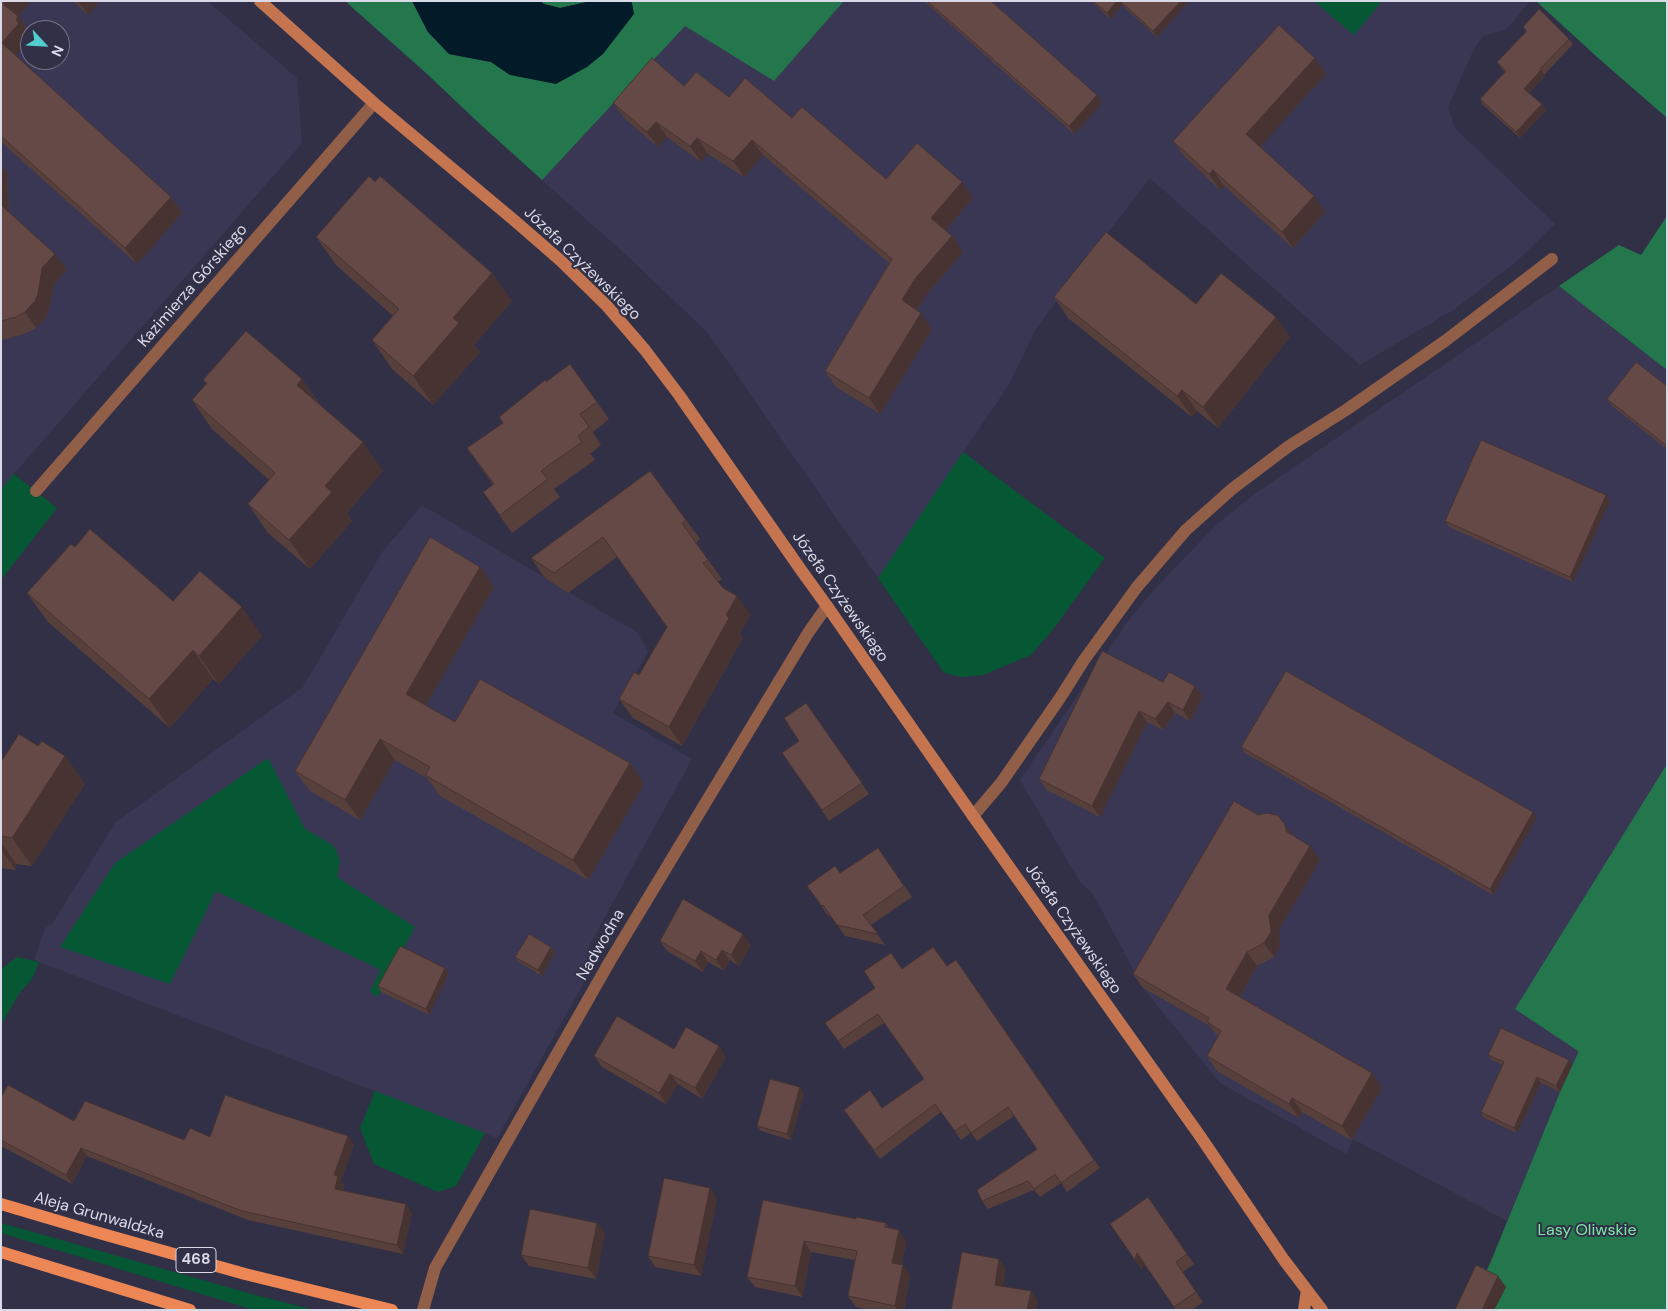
<!DOCTYPE html>
<html>
<head>
<meta charset="utf-8">
<style>
	body { margin:0 }
	#map { position:relative; width:1668px; height:1311px; overflow:hidden; background:#313046; font-family:"DM Sans",sans-serif }
	canvas { display:block }
	.frame { position:absolute; inset:0; border:2px solid #d9d9e8; pointer-events:none }
	.north { position:absolute; left:20px; top:20px; width:50px; height:50px; box-sizing:border-box; background:#313046; border:1px solid #747487; border-radius:50%; rotate:115deg; font-size:14px; font-weight:700; line-height:20px; text-align:center; color:#d9d9e8 }
	.north::after { content:''; display:block; margin:auto; width:18px; height:22px; background:#52cdcf; clip-path:polygon(50% 0,100% 100%,50% 72%,0 100%) }
</style>
</head>
<body>
<div id="map">
<canvas width="1668" height="1311"></canvas>
<div class="frame"></div>
<div class="north">N</div>
</div>
<script>
const c = document.querySelector('canvas').getContext('2d');
c.lineJoin = 'round';
function paint(path, color) { c.fillStyle = color; c.fill(path, 'evenodd'); }
const poly = rows => new Path2D(rows.map(r => 'M' + r).join(''));
function trace(path, color, width, dash) { c.strokeStyle = color; c.lineWidth = width; c.lineCap = dash ? 'butt' : 'round'; c.setLineDash(dash || []); c.stroke(path); }
function write(font, color, halo, rows, align = 'center') {
  c.font = font + ' "DM Sans",sans-serif'; c.lineWidth = 4; c.setLineDash([]); c.textBaseline = 'middle'; c.strokeStyle = halo; c.fillStyle = color; for (const [text, x, y, turn = 0] of rows) {
    c.save(); c.translate(x, y); c.rotate((+turn || 0) * Math.PI / 180); c.textAlign = isNaN(turn) ? turn : align; if (halo) c.strokeText(text, 0, 0); c.fillText(text, 0, 0); c.restore();
  }
}
paint(poly([
	[1,1,207,1,297,78,302,143,1,489],
	[30,30,60,30,60,60,30,60],
	[844,1,1530,1,1507,29,1483,36,1474,49,1448,107,1455,128,1555,224,1516,262,1455,309,1360,365,1150,178,1091,255,1036,329,1008,386,878,578,707,332,623,252,542,180,685,25,774,81],
	[1559,286,1667,370,1667,764,1516,1009,1578,1051,1578,1053,1560,1092,1507,1221,1353,1139,1346,1154,1220,1083,1143,988,1093,894,1080,882,1020,780,1128,621,1150,594,1216,525,1253,495],
	[422,505,638,633,648,652,613,713,692,759,589,946,592,968,497,1138,34,960,45,928,52,924,116,822,303,687,382,552]
]), '#393754');
paint(poly([
	[1314,1,1382,1,1354,35],
	[963,452,1105,558,1054,628,1031,655,983,675,961,677,944,673,878,578],
	[14,474,57,508,1,580,1,489],
	[268,758,305,829,331,844,336,850,340,861,337,877,415,927,381,992,376,997,370,991,381,970,216,891,170,984,60,947,115,863],
	[17,957,39,962,32,979,20,992,1,1025,1,969],
	[375,1091,485,1133,456,1186,438,1192,374,1164,360,1128],
	[1,1223,252,1294,314,1310,254,1310,1,1233]
]), '#055833');
paint(poly([
	[345,1,412,1,428,32,449,54,491,62,510,75,632,3,630,1,844,1,774,81,685,26,542,180,481,125,426,73],
	[540,1,591,1,560,8,544,4],
	[1536,1,1667,1,1667,118,1597,57],
	[1667,216,1667,370,1559,286,1619,245,1641,255],
	[1667,764,1667,1310,1494,1310,1506,1287,1484,1276,1491,1261,1560,1092,1578,1053,1578,1051,1515,1009]
]), '#24774c');
paint(poly([
	[412,1,540,1,544,4,560,8,591,1,630,1,632,3,634,14,603,54,587,67,556,84,510,75,491,62,449,54,428,32]
]), '#031a29');
trace(poly([
	[973,816,1001,783,1060,698,1084,660,1137,587,1186,530,1232,489,1289,446,1346,410,1445,341,1552,259]
]), '#915e47', 12);
trace(poly([
	[36,491,374,103],
	[423,1310,435,1268,610,961,808,633,827,606]
]), '#915e47', 12);
trace(poly([
	[260,1,374,103,515,221,561,261,607,306,645,350,679,395,801,570,827,606,973,816,1200,1136,1284,1260,1322,1310],
	[1304,1310,1307,1290]
]), '#c47550', 12);
trace(poly([
	[1,1204,92,1231,245,1274,392,1310],
	[1,1252,190,1310]
]), '#ec8655', 12);
paint(poly([
	[1,1,31,1,18,16,29,32,27,35,30,39,15,56,171,197,182,213,137,264,1,142],
	[73,1,100,1,88,15],
	[924,1,991,1,1102,103,1074,134],
	[1091,1,1189,1,1157,37,1122,5,1110,19],
	[1523,27,1569,39,1573,44,1544,75,1545,76,1529,93,1546,110,1520,138,1483,105,1480,99,1505,72,1501,68,1497,62,1526,32],
	[1315,58,1326,74,1260,146,1325,212,1293,248,1224,186,1220,190,1185,157,1173,141],
	[684,86,729,97,792,118,886,179,973,198,945,231,963,252,926,295,917,310,932,329,880,414,836,387,825,371,889,263,763,155,744,177,708,154,701,162,667,137,658,147,625,119,613,103],
	[1,165,7,173,9,212,55,254,67,270,54,284,49,309,46,317,36,328,27,333,3,340,1,342],
	[316,237,492,273,512,301,474,345,480,352,433,405,392,369,372,340,393,316,336,265],
	[1054,297,1196,304,1276,317,1290,337,1218,428,1197,411,1192,417,1068,318],
	[302,379,319,403,383,471,347,513,352,521,310,569,268,533,248,504,269,480,212,429,192,400,206,384,203,380],
	[546,382,597,402,609,419,593,432,601,445,590,454,595,460,554,489,560,497,512,533,483,492,493,485,467,448,503,423],
	[1667,386,1667,449,1611,405,1607,399],
	[650,471,686,520,700,539,696,543,722,579,718,582,723,588,751,615,740,633,743,638,682,746,633,718,619,699,639,675,667,627,617,557,568,593,545,578,531,558],
	[1606,495,1610,501,1573,582,1449,527,1445,521],
	[75,547,173,601,262,636,219,684,213,679,170,728,48,622,27,593],
	[480,567,494,587,426,705,455,722,630,763,644,784,588,880,440,796,427,778,395,760,360,820,310,791,295,771],
	[1163,682,1195,686,1203,696,1190,721,1175,713,1163,730,1147,722,1100,817,1047,790,1039,779],
	[806,703,869,794,829,821,782,753,799,741],
	[38,746,65,756,85,784,32,866,16,864,16,870,1,868,1,759,3,759],
	[1241,747,1537,817,1493,895,1245,753],
	[1258,815,1284,823,1292,835,1310,846,1320,860,1279,929,1280,946,1274,957,1257,966,1240,997,1372,1073,1382,1088,1351,1140,1302,1112,1299,1118,1217,1071,1207,1056,1218,1037,1210,1026,1143,988,1133,974],
	[878,848,912,897,871,925,885,945,845,936,831,916,829,917,807,886,840,873],
	[660,941,751,945,739,966,730,960,724,971,708,962,703,972,667,951],
	[551,947,555,952,542,976,519,962,515,957],
	[956,960,1100,1168,1067,1192,1061,1183,1040,1197,1034,1190,988,1209,982,1201,1037,1149,1014,1116,977,1141,971,1133,961,1140,941,1112,880,1159,844,1110,882,1108,924,1079,884,1023,844,1049,825,1023,902,969,947,966],
	[445,968,449,973,429,1015,381,992,378,986],
	[674,1049,726,1057,702,1099,678,1084,666,1104,602,1067,594,1056],
	[1488,1055,1572,1065,1560,1092,1541,1083,1517,1133,1484,1118,1481,1112,1503,1065,1492,1060],
	[804,1093,791,1140,761,1131,757,1126],
	[1,1097,74,1121,184,1140,210,1137,354,1144,341,1181,344,1185,343,1191,406,1204,412,1213,403,1254,248,1220,87,1156,72,1184,1,1146],
	[710,1188,717,1199,701,1276,655,1267,648,1256],
	[1148,1197,1194,1264,1183,1272,1203,1302,1192,1310,1176,1310,1144,1263,1142,1270,1110,1224],
	[763,1200,856,1219,886,1223,889,1228,906,1241,902,1265,903,1265,910,1276,904,1310,869,1310,856,1307,848,1296,855,1260,811,1252,802,1297,755,1287,747,1277],
	[597,1223,605,1233,596,1279,529,1266,521,1255]
]), '#573f3c');
paint(poly([
	[6,1,31,1,15,20,3,4],
	[78,1,100,1,88,15],
	[1117,1,1120,1,1122,5,1110,19,1107,13],
	[1181,1,1189,1,1157,37,1153,31],
	[18,16,29,32,27,35,30,39,13,59,2,43],
	[1315,58,1326,74,1257,150,1246,134],
	[1541,70,1545,76,1528,94,1524,89],
	[1097,95,1102,103,1074,134,1069,126],
	[1542,104,1546,110,1520,138,1516,132],
	[656,122,667,137,658,147,647,132],
	[697,138,708,154,701,162,690,146],
	[752,140,763,155,744,177,733,161],
	[1,165,7,173,9,218,1,207],
	[1213,170,1224,186,1220,190,1209,174],
	[962,182,973,198,942,234,931,218],
	[1314,196,1325,212,1293,248,1282,232],
	[171,197,182,213,137,264,125,248],
	[952,236,963,252,926,295,913,316,902,300,915,279],
	[55,254,67,270,54,284,49,309,46,317,36,328,25,312,42,268],
	[492,273,512,301,474,345,480,352,433,405,413,376,453,318],
	[921,313,932,329,880,414,869,398],
	[1276,317,1290,337,1218,428,1203,407],
	[302,379,322,408,297,385],
	[1182,390,1197,411,1192,417,1177,396],
	[580,414,593,432,601,445,589,427],
	[363,442,383,471,347,513,352,521,310,569,289,540,325,486],
	[1606,495,1610,501,1573,582,1570,577],
	[480,567,494,587,421,714,406,694],
	[737,596,751,615,740,633,743,638,682,746,669,727,726,615],
	[242,607,262,636,219,684,199,656],
	[193,650,213,679,170,728,149,699],
	[1195,686,1203,696,1190,721,1183,710],
	[1168,702,1175,713,1163,730,1155,719],
	[1139,711,1147,722,1100,817,1092,806],
	[380,739,395,760,360,820,345,800],
	[65,756,85,784,32,866,12,838],
	[630,763,644,784,588,880,573,860],
	[1533,812,1537,817,1493,895,1490,889],
	[1284,823,1294,837,1287,832],
	[1,842,16,864,16,870,1,850],
	[1310,846,1320,860,1279,929,1280,946,1274,957,1264,943,1269,915],
	[743,934,751,945,739,966,731,955],
	[551,947,555,952,542,976,538,970],
	[722,950,730,960,724,971,716,960],
	[701,951,708,962,703,972,695,961],
	[1247,952,1257,966,1236,1003,1226,989],
	[445,968,449,973,429,1015,426,1009],
	[719,1046,726,1057,702,1099,695,1088],
	[1569,1060,1572,1065,1560,1092,1556,1086],
	[1372,1073,1382,1088,1351,1140,1342,1126],
	[670,1074,678,1084,666,1104,659,1093],
	[1537,1077,1541,1083,1517,1133,1514,1128],
	[800,1087,804,1093,791,1140,787,1134],
	[1292,1098,1302,1112,1299,1118,1289,1104],
	[348,1136,354,1144,341,1181,344,1185,341,1198,335,1189,334,1175],
	[81,1148,87,1156,72,1184,66,1175],
	[710,1188,717,1199,701,1276,694,1265],
	[406,1204,412,1213,403,1254,397,1245],
	[597,1223,605,1233,596,1279,588,1268],
	[899,1230,906,1241,900,1274,892,1263],
	[804,1241,811,1252,802,1297,795,1286],
	[1137,1253,1144,1263,1142,1270,1135,1260],
	[999,1259,1006,1269,1002,1294,995,1285],
	[903,1265,910,1276,904,1310,898,1310,895,1306],
	[1498,1276,1506,1287,1494,1310,1482,1310],
	[1031,1291,1038,1301,1036,1310,1027,1310]
]), '#473331');
const building = poly([
	[1,1,6,1,3,4,18,16,16,20,19,23,2,43,171,197,125,248,1,136,1,1],
	[927,1,991,1,1097,95,1069,126,927,1],
	[1093,1,1117,1,1107,13,1093,1],
	[1120,1,1181,1,1153,31,1120,1],
	[1539,9,1569,39,1540,69,1541,70,1524,89,1542,104,1516,132,1480,99,1506,71,1497,62,1527,31,1523,27,1539,9],
	[1279,25,1315,58,1246,134,1314,196,1282,232,1213,170,1209,174,1173,141,1279,25],
	[652,58,684,86,696,72,729,97,745,78,792,118,802,107,886,179,917,143,962,182,931,218,952,236,915,279,902,300,921,313,869,398,825,371,892,259,752,140,733,161,697,138,690,146,656,122,647,132,613,103,652,58],
	[369,176,375,182,380,176,492,273,453,318,459,323,413,376,372,340,399,309,316,237,369,176],
	[1,205,55,254,42,268,38,294,35,301,25,312,16,317,1,321,1,205],
	[1106,232,1196,304,1221,273,1276,317,1203,407,1182,390,1177,396,1054,297,1106,232],
	[246,331,302,379,297,385,363,442,325,486,332,492,289,540,248,504,275,473,192,400,207,383,203,380,246,331],
	[1636,362,1667,386,1667,446,1607,399,1636,362],
	[570,364,597,402,580,414,589,427,578,436,582,442,541,471,548,479,500,515,483,492,494,484,467,448,503,423,499,417,545,380,546,382,570,364],
	[1481,440,1606,495,1570,577,1445,521,1481,440],
	[650,471,686,520,682,523,708,560,703,563,723,588,737,596,726,615,729,618,669,727,619,699,634,672,639,675,667,627,603,537,554,573,531,558,650,471],
	[90,529,173,601,200,571,242,607,199,656,193,650,149,699,27,593,71,544,75,547,90,529],
	[430,537,480,567,406,694,455,722,480,679,630,763,573,860,425,775,430,767,380,739,345,800,295,771,430,537],
	[1102,651,1163,682,1169,672,1195,686,1183,710,1168,702,1155,719,1139,711,1092,806,1039,779,1102,651],
	[1286,671,1533,812,1490,889,1241,747,1286,671],
	[806,703,862,783,822,810,782,753,799,741,784,718,806,703],
	[19,734,38,746,42,741,65,756,12,838,1,836,1,759,3,759,19,734],
	[1234,801,1258,815,1267,813,1277,815,1284,823,1287,832,1310,846,1269,915,1271,932,1264,943,1247,952,1226,989,1372,1073,1342,1126,1292,1098,1289,1104,1207,1056,1221,1031,1207,1022,1209,1018,1133,974,1234,801],
	[878,848,904,886,863,915,878,934,837,925,823,905,822,906,807,886,835,866,840,873,878,848],
	[683,899,743,934,731,955,722,950,716,960,701,951,695,961,660,941,683,899],
	[529,934,551,947,538,970,515,957,529,934],
	[400,946,445,968,426,1009,378,986,400,946],
	[933,947,947,966,956,960,1094,1160,1061,1183,1055,1174,1034,1189,1028,1181,982,1201,977,1190,1037,1149,1008,1107,971,1133,965,1124,955,1131,935,1104,874,1150,844,1110,870,1090,882,1108,924,1079,878,1014,838,1041,825,1023,875,988,864,971,891,953,902,969,933,947],
	[617,1016,674,1049,686,1027,719,1046,695,1088,670,1074,659,1093,594,1056,617,1016],
	[1501,1028,1569,1060,1556,1086,1537,1077,1514,1128,1481,1112,1504,1062,1488,1055,1501,1028],
	[770,1079,800,1087,787,1134,757,1126,770,1079],
	[8,1085,74,1121,85,1101,184,1140,190,1128,210,1137,225,1095,276,1113,348,1136,334,1175,338,1176,335,1189,406,1204,397,1245,242,1211,81,1148,66,1175,1,1140,1,1097,8,1085],
	[664,1178,710,1188,694,1265,648,1256,664,1178],
	[1148,1197,1187,1254,1176,1262,1196,1292,1174,1307,1137,1253,1135,1260,1110,1224,1148,1197],
	[763,1200,856,1219,856,1217,886,1223,885,1227,899,1230,892,1263,903,1265,895,1306,848,1296,857,1251,804,1241,795,1286,747,1277,763,1200],
	[530,1209,597,1223,588,1268,521,1255,530,1209],
	[962,1252,999,1259,995,1285,1031,1291,1027,1310,951,1310,962,1252],
	[1476,1265,1498,1276,1482,1310,1455,1310,1476,1265]
]);
paint(building, '#654946');
trace(building, '#473331', 1);
for (const [x, y, w] of [
	[196,1260,40]
]) { const box = new Path2D(); box.roundRect(x - w / 2, y - 12.5, w, 25, 4); c.fillStyle = '#313046'; c.fill(box); trace(box, '#d9d9e8', 1); }
write('bold 15px', '#d9d9e8', null, [
	["468",196,1260]
]);
write('16px', '#d9d9e8', '#313046', [
	["Józefa Czyżewskiego",582,264,44],
	["Kazimierza Górskiego",193,286,-49],
	["Józefa Czyżewskiego",840,597,55],
	["Józefa Czyżewskiego",1073,929,55],
	["Nadwodna",601,945,-60],
	["Aleja Grunwaldzka",99,1216,16]
]);
write('16px', '#7ce9aa', '#313046', [
	["Lasy Oliwskie",1587,1231]
]);
</script>
</body>
</html>
